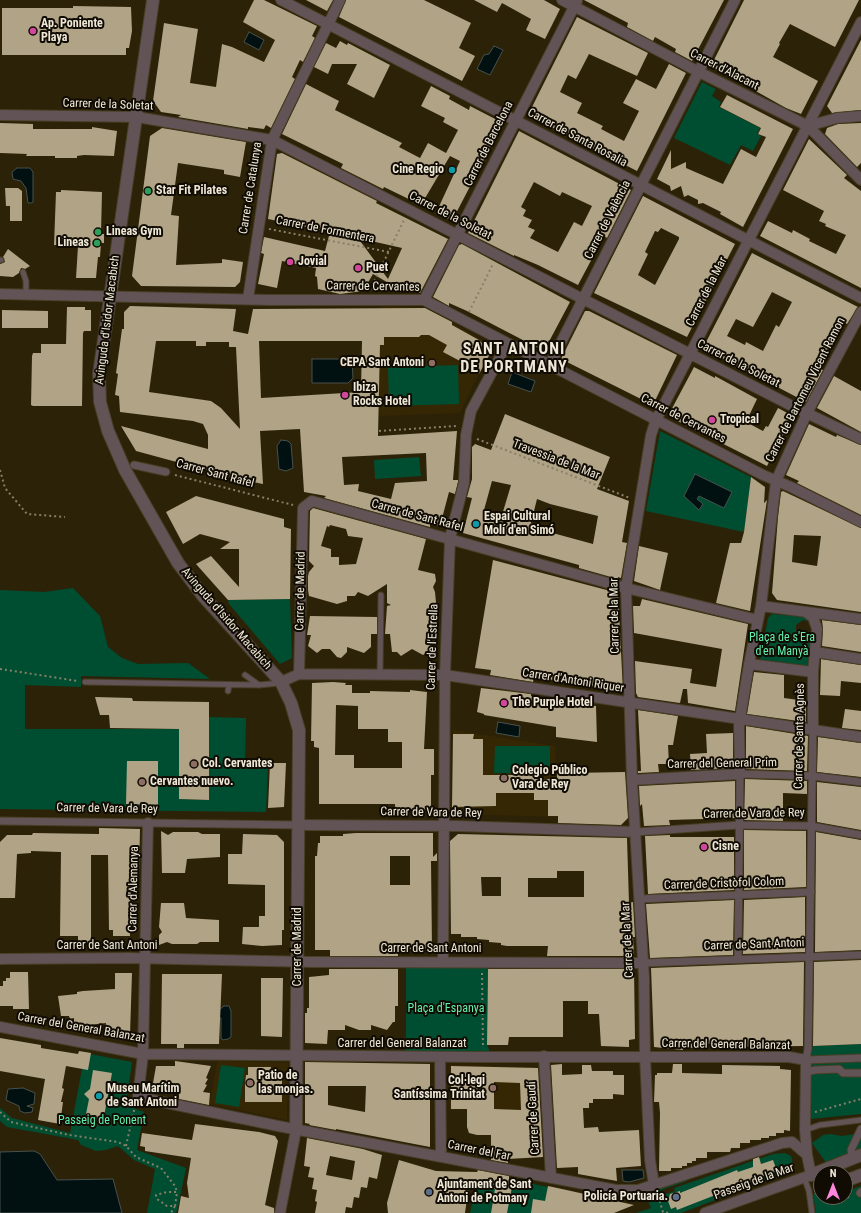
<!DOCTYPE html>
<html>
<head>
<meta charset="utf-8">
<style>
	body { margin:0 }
	#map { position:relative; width:861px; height:1213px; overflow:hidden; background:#2c2207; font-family:"Roboto Condensed",sans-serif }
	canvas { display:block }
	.north { position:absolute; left:813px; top:1165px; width:40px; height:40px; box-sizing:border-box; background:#110c03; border:1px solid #6a6458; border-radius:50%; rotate:0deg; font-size:11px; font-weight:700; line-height:16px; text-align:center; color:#efe8d8 }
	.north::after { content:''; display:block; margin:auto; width:14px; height:18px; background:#ff85df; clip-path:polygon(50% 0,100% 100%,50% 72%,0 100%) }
</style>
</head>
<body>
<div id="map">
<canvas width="861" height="1213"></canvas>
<div class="north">N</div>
</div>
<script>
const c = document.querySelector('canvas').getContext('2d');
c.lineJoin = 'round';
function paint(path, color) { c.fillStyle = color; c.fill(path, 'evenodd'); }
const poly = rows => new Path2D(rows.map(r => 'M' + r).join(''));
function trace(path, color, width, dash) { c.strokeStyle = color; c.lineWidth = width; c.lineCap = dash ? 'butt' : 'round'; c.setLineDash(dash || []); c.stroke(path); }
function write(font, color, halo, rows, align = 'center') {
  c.font = font + ' "Roboto Condensed",sans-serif'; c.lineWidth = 4; c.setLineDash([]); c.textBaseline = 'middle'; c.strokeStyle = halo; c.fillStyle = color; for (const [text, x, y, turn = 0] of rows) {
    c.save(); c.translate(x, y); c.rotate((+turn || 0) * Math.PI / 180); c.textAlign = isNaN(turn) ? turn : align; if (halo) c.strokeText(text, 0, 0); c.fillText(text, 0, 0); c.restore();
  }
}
paint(poly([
	[381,306,419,307,422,311,430,310,492,346,460,413,379,416],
	[453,730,555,746,558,817,458,814,452,810],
	[217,1061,288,1063,287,1120,210,1104],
	[450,1065,536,1067,538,1117,507,1118,506,1109,449,1110]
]), '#352704');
paint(poly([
	[702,82,716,89,712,96,721,102,719,107,760,128,757,134,761,136,753,151,741,145,730,165,674,138],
	[458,365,459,404,389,406,388,367],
	[660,431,751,477,744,532,646,511],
	[419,457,421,476,375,479,374,460],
	[73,588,100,616,108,647,122,658,138,664,188,663,210,679,81,676,81,687,25,685,25,729,179,729,179,799,209,800,209,717,246,718,245,764,268,765,266,812,0,809,0,590,44,592],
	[290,599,292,658,280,664,229,604,228,600],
	[772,614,806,617,811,620,814,629,810,668,760,661,768,618],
	[803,620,808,621,813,627,813,633,808,637,800,636,796,631,796,625],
	[495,746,550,746,550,774,494,773],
	[406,964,491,965,488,968,487,1009,487,1045,491,1054,406,1054],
	[861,1044,861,1114,810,1119,812,1050,813,1046],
	[85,1053,132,1062,126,1105,144,1112,137,1150,186,1168,177,1211,175,1213,147,1213,155,1169,134,1160,118,1146,106,1150,96,1151,81,1145,78,1140,7,1127,0,1121,0,1108,12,1118,70,1133],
	[221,1065,245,1068,239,1107,215,1103],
	[861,1133,861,1152,827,1164,812,1143,823,1135,830,1134,842,1136],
	[785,1153,791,1156,793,1164,789,1172,681,1213,636,1213,651,1208,645,1193,685,1178,687,1181,661,1190,663,1195,675,1191,674,1188,773,1154],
	[479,1173,548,1187,543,1213,470,1213],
	[861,1186,861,1213,816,1213,813,1194,819,1192,822,1200,830,1197,845,1197,845,1192]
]), '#004e31');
const water = poly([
	[249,32,264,40,259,50,244,42,249,32],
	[494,46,503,50,490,75,477,69,484,55,489,54,494,46],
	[17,168,30,168,33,172,33,202,31,203,28,203,26,188,21,181,13,179,12,172,17,168],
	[312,359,343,359,352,362,353,378,348,383,312,383,312,359],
	[512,372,535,381,531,392,508,384,512,372],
	[281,440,288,441,291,444,293,468,286,471,279,469,277,446,281,440],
	[695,474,732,492,724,508,699,496,697,499,703,504,699,510,684,496,695,474],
	[498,722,520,726,519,737,496,733,498,722],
	[224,1006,229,1006,231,1011,231,1037,228,1039,223,1040,221,1038,221,1018,209,1018,224,1006],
	[23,1088,35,1093,34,1104,27,1106,33,1108,32,1112,25,1113,20,1111,19,1106,6,1100,8,1089,23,1088],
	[34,1151,40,1154,57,1180,113,1179,122,1213,0,1213,0,1152,34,1151],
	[622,1170,643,1170,644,1178,629,1182,623,1181,622,1170]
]);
paint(water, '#011011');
trace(water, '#48514d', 1);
paint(poly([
	[254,0,264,0,317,26,312,36,315,38,303,62,300,60,292,77,295,79,271,128,266,125,264,129,248,127,248,129,178,117,181,115,161,112,153,101,164,23,198,29,190,83,216,87,222,44,232,47,264,62,275,40,243,22],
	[306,0,333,0,327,11],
	[346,0,424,0,471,23,459,48,475,56,462,81,339,17],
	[474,0,544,0,560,9,545,39,526,30,531,19,502,3,497,12],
	[584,0,724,0,692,61,675,52,676,49,655,37,653,41,627,27,628,23],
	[744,0,859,0,835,47,790,24,779,43,780,44,773,57,818,81,801,114,786,108,711,66],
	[73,6,131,7,132,31,129,48,126,48,126,55,2,55,2,8,73,8],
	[577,17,648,53,637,76,589,54,576,79,568,75,560,92,582,103,577,113,603,126,601,129,624,141,639,111,623,103,636,79,656,89,669,64,686,73,637,171,528,115],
	[861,40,861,110,832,113,827,106],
	[340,41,347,45,348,43,390,65,374,98,347,84,357,64,332,64,328,74,314,67,326,43,336,48],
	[306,84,339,101,335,110,402,143,399,147,420,158,428,143,446,153,458,130,443,122,445,118,421,106,431,86,450,96,449,99,469,110,470,106,503,123,452,221,436,213,460,161,450,156,421,205,384,187,383,189,341,168,343,164,282,134],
	[727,95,793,129,743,227,720,214,721,212,703,203,698,204,698,200,688,195,684,197,681,186,671,191,670,186,657,179,671,150,671,169,686,162,686,168,723,184,741,149,756,157,766,137,758,134,761,128,720,107],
	[0,123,33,124,33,129,92,129,92,127,117,131,114,156,84,155,77,156,77,158,55,158,55,156,26,156,27,154,0,153],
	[861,123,861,163,857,167,825,134,827,128,838,124],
	[162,128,246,142,240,177,224,174,224,170,178,163,171,215,179,216,176,265,222,263,222,259,243,262,240,282,235,287,141,286,132,276,150,136],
	[519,131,631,190,607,238,604,236,578,285,538,265,514,255,514,256,468,233],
	[534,182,560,196,562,192,592,206,582,226,574,222,558,252,530,238,535,230,528,227,532,220,523,216,526,210,521,207],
	[809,139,847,175,844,178,861,191,861,288,760,236,768,221,792,233,793,230,810,239,809,241,836,254,846,235,825,226,826,224,819,221,824,211,783,190],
	[282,153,377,201,376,203,448,239,420,293,402,284,399,289,373,274,363,291,340,294,318,289,317,277,315,276,316,268,282,261,277,288,258,284,264,254,261,253,264,237,325,251,330,232,268,219,277,154],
	[358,238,402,248,388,279],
	[5,188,18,188,22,191,22,221,10,221,10,206,6,206],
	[61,190,102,192,101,234,104,234,104,243,101,243,100,257,98,257,96,278,76,278,78,246,54,245,56,192,61,192],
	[643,196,735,244,687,337,594,293],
	[661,228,679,237,679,239,655,285,638,275,648,254,645,252,655,231,658,232],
	[462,244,570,302,544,351,467,311,449,303,449,306,433,297,459,245],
	[8,249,30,266,25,269,21,268,19,273,13,277,0,276,0,264,5,262,3,257],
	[752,253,858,307,847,324,842,321,818,368,823,370,806,402,703,348],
	[772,292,792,302,779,327,776,325,763,351,746,342,745,345,727,336,736,319,753,327],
	[130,306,236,309,233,331,248,334,253,309,425,308,452,322,452,325,479,340,491,352,479,374,459,364,460,361,443,352,447,345,429,335,421,335,419,337,384,337,384,345,380,345,378,436,457,431,453,480,458,480,458,482,455,494,449,492,440,526,430,524,430,527,324,498,326,496,304,492,300,429,260,431,263,484,243,480,136,451,121,426,208,449,208,435,203,424,193,421,120,412,119,396,115,395,118,374,116,373,122,329,124,329,124,312],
	[156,341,196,341,196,346,206,346,206,342,229,342,229,347,236,347,240,429,221,408,211,401,149,392],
	[259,341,362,341,361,392,261,398],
	[426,453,427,481,395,483,391,499,358,491,359,484,344,485,342,457],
	[67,307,85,307,85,310,91,310,91,331,84,331,83,333,82,406,33,406,31,405,32,356,33,353,41,353,41,344,66,344],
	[2,310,48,311,48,328,2,328],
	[585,311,589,311,677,355,653,405,561,359],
	[694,367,715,378,715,376,757,399,746,422,763,431,766,426,768,427,778,408,793,416,767,466,668,416],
	[834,376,861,391,861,432,817,408],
	[505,414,610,457,597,489,629,501,622,542,627,543,621,578,618,577,618,579,579,568,579,565,463,533,472,498,467,497,472,479,472,447,475,444,491,450],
	[492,481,511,485,502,515,484,510],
	[537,499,550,504,598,516,593,544,549,532,550,528,531,523],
	[809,424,836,437,837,435,861,445,861,515,797,483,799,481,786,475],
	[751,477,765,487,764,503,767,500,750,611,716,603,730,543,741,543,744,532],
	[783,491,861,528,861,612,777,600,772,593,778,517,781,492],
	[794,535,821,536,817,566,792,562],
	[196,496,284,519,284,527,291,529,290,599,228,600,196,564,211,556,239,587,239,549,220,549,230,542,200,534,183,544,166,512],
	[313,508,426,539,418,570,435,574,436,581,433,587,435,592,437,613,433,620,438,625,435,628,435,641,434,645,431,645,431,649,423,655,412,649,401,656,397,652,392,652,390,634,385,634,387,606,391,605,387,603,387,584,368,596,358,592,355,596,347,596,347,601,337,604,309,596,308,590,308,576,309,572,314,566,309,561,310,511],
	[330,525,346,529,348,536,363,538,356,564,339,565,339,557,331,557,331,549,321,546,327,526,329,527],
	[639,546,668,553,660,590,634,581],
	[493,560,618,593,623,691,534,677,533,682,490,675,491,670,475,668],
	[642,599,748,624,735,711,688,703,687,689,683,689,680,703,638,697,636,693,635,661,692,669,690,683,716,687,722,649,634,633,633,606,640,606],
	[310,616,377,617,377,634,371,634,371,647,364,653,347,647,347,652,341,658,337,657,330,649,322,649,317,653,308,646,311,635,307,635],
	[822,620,861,625,861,652,822,646,823,629],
	[821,659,861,665,861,683,841,681,840,696,820,695],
	[754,672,784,675,784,698,806,701,806,722,747,714],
	[333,682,346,683,345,685,352,685,352,693,370,693,370,691,410,692,410,690,427,692,424,749,434,749,434,775,431,775,431,810,395,809,395,804,319,804,319,748,314,747,314,741,311,741,312,683],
	[336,705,358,706,358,729,388,729,388,742,402,742,402,768,354,768,354,755,335,755],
	[481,688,531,694,531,696,596,706,597,742,556,737,556,727,484,715,484,714,477,712],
	[95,697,132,698,133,701,209,702,209,800,179,799,179,729,110,728,109,715,100,715],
	[845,709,861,711,861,730,842,728],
	[638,710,678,716,673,745,668,745,669,764,658,764,659,772,638,773,638,771,641,771],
	[746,726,808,736,807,771,746,769],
	[733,733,733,768,691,770,690,754,707,753,706,734],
	[453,734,474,734,473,739,483,739,483,775,534,775,534,779,557,779,557,767,569,767,570,773,625,772,628,818,621,825,558,823,558,816,548,816,548,800,534,800,534,793,496,793,496,806,452,807],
	[818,737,861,743,861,777,817,772],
	[127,761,158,761,158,805,126,804],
	[270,763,286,763,284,807,268,808],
	[745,779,807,781,807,794,783,793,783,821,744,820],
	[735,781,735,818,669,820,670,825,644,826,642,804,640,806,639,786],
	[817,782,861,787,861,830,817,822],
	[99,828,140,829,139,875,133,875,133,906,129,906,130,936,113,936,113,930,109,930,108,855,91,855,91,944,78,944,78,936,60,936,61,852,31,851,31,853,17,854,15,898,0,898,0,842,7,835,32,835,33,833,99,834],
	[744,830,806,831,806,887,744,890],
	[161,831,168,835,173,832,198,832,202,834,220,834,220,857,187,859,185,873,162,873],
	[816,832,861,840,861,950,815,952],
	[356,833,433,833,433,857,437,853,437,861,431,861,432,949,398,949,398,956,330,956,330,950,315,950,315,856,317,856,318,843,320,843,320,836,343,836,343,834],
	[390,856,410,856,410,885,390,885],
	[243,834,277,835,284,842,284,930,282,930,282,945,262,946,242,944,243,927,259,927,259,916,265,916,265,885,228,884,228,854,242,854],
	[458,834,627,838,629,903,633,902,635,937,633,937,634,956,547,956,548,946,507,946,501,945,501,943,489,942,489,940,477,939,477,937,461,937,461,934,451,934,450,841],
	[557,871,584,871,584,897,528,897,528,878,557,878],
	[481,877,501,877,501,896,482,896],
	[670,835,670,837,734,837,734,890,648,894,645,836],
	[805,897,805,952,743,954,744,900],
	[734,900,733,955,650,958,646,904],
	[161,903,184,903,186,918,219,920,219,942,200,942,197,944,172,944,167,942,159,945,159,935,162,932,159,927],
	[861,960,861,1044,813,1046,814,962],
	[804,962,803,1046,735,1047,735,1044,708,1044,708,1047,686,1048,683,1048,683,1050,654,1047,651,968],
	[329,969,398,969,398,1006,395,1006,395,1022,393,1022,387,1030,371,1025,371,1030,359,1030,345,1025,345,1030,328,1030,327,1044,305,1043,305,1013,307,1013,307,1008,309,1008,309,977,329,975],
	[488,969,634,969,635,1039,629,1040,629,1047,601,1046,599,1014,588,1014,588,1001,563,1001,563,1037,509,1037,508,1045,487,1045],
	[10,972,28,972,29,1009,13,1009,13,1006,0,1006,0,986,3,986,3,981,6,981,6,978,10,978],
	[115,973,132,973,130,1035,105,1030,106,1023,79,1026,79,1023,74,1024,74,1018,70,1019,69,1016,61,1016,58,996,77,994,77,992,83,991,115,989],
	[162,974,222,974,219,1044,184,1044,184,1048,177,1048,177,1044,161,1044],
	[261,978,283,978,282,1037,261,1036],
	[0,1038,41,1045,41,1048,78,1054,79,1051,91,1053,88,1070,66,1066,62,1088,64,1089,61,1102,63,1102,60,1124,38,1120,45,1079,0,1071],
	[175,1061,211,1066,206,1078,208,1079,205,1084,207,1085,203,1092,210,1093,209,1105,179,1099,179,1093,152,1089,156,1066,175,1066],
	[305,1062,430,1064,430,1147,336,1129,336,1130,309,1125,310,1124,305,1123],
	[328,1086,366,1086,365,1112,328,1105],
	[562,1064,562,1075,582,1074,582,1065,591,1065,592,1071,613,1071,613,1075,624,1075,624,1095,613,1094,613,1099,593,1099,593,1103,589,1103,589,1108,583,1108,584,1128,598,1127,599,1132,639,1130,641,1166,616,1168,617,1181,578,1174,578,1167,557,1168,551,1065],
	[673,1064,682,1064,682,1073,722,1074,722,1065,780,1066,780,1069,791,1070,790,1131,784,1130,784,1133,776,1133,776,1136,769,1136,769,1138,761,1138,761,1140,750,1140,750,1143,740,1143,740,1148,731,1148,730,1152,707,1152,707,1158,696,1158,696,1161,692,1161,692,1163,687,1163,687,1166,682,1166,682,1168,671,1168,671,1171,659,1171,660,1113,659,1102,654,1102,655,1075,657,1075,657,1073,672,1073],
	[451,1066,538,1068,543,1157,508,1159,508,1163,491,1160,491,1135,477,1135,469,1133,467,1127,467,1109,451,1109],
	[494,1082,520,1083,521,1110,494,1109],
	[248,1067,271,1067,271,1074,279,1074,279,1080,282,1080,282,1102,245,1102,245,1084,246,1075,248,1075],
	[93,1070,112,1073,103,1122,85,1119,89,1099,84,1094,90,1089],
	[195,1124,259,1132,275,1136,278,1141,265,1205,274,1208,274,1213,178,1213,181,1196,189,1198,187,1183,191,1158,145,1151,145,1147,140,1146,142,1133,192,1140],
	[307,1138,363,1149,382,1155,377,1179,369,1177,367,1188,361,1187,359,1198,354,1197,352,1208,346,1207,345,1213,315,1213,317,1202,315,1201,317,1190,312,1189,314,1178,308,1177,310,1167,304,1166],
	[330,1156,355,1161,352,1180,326,1175],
	[759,1157,761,1164,773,1160,777,1171,677,1210,676,1207,671,1209,668,1201,670,1194,680,1191,680,1193,737,1170,738,1172,753,1167,753,1159],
	[399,1160,436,1171,477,1172,478,1170,509,1176,509,1181,513,1182,507,1213,491,1213,495,1189,469,1184,465,1213,388,1213,387,1203],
	[548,1186,562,1189,634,1205,614,1213,531,1213,533,1199,545,1201]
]), '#b0a386');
const service = poly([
	[0,260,1,260],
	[23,272,26,281,26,294],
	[245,675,259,685],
	[380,675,381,595],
	[85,682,259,685,280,683],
	[228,691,229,685],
	[805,1130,820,1125,861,1120],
	[804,1177,809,1191,812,1213]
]);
const pedestrian = poly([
	[134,465,166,472],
	[813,729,808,1049,806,1060,861,1058],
	[0,821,299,825],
	[636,832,739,825,811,826,861,835],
	[639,899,811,892],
	[738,959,740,774,812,776,861,782],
	[643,963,861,955],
	[806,1072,815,1070,839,1069,843,1073,861,1073],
	[852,1155,851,1150,861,1129],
	[860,1193,861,1192]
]);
const minor = poly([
	[281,0,861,298],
	[562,0,699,72,808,126,861,180],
	[0,115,137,117,272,140,796,408,861,439],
	[808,126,837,118,861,116],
	[0,294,270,300,424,300,763,475,791,487,861,522],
	[248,299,272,140,340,0],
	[424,300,577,1],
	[549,366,735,0],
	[761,606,861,619],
	[807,613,813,617,817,629,813,672,813,729],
	[815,652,861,659],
	[749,664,813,672],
	[299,674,303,508,312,501,626,588,758,620],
	[281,682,299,674,445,675,861,737],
	[632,780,740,774,739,725,749,664,761,606,776,481,807,413,861,312],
	[148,823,143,1054,138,1097,278,1126,616,1190,638,1190,782,1143,792,1142,807,1155],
	[299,825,457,826,636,832],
	[0,959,129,958,313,962,643,963],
	[443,962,445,675,450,538,464,483,466,435,471,411,507,344],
	[0,1027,143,1054,477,1057,789,1057,806,1060,805,1130,807,1155,811,1175,705,1213],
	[544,1056,551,1178],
	[440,1057,441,1157],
	[654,1185,650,1160,645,1057,644,977,632,780,626,588,651,435,656,420,861,22],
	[280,1213,296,1130]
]);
const tertiary = poly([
	[153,0,99,374,100,402,108,431,125,470,178,563,203,596,281,682,291,703,299,730,296,1130],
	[811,1175,861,1155],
	[845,1181,861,1175]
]);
trace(service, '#473e24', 7);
trace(pedestrian, '#473e24', 9);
trace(minor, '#473e24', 12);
trace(tertiary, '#473e24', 14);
trace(poly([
	[269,229,389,252],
	[370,290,404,220],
	[469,312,493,264],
	[379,431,456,426],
	[477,439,630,498],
	[0,470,5,488,27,514,65,517],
	[175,475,293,505],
	[0,669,78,681],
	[482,973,483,1047],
	[0,1112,11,1122,69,1135,118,1142,126,1146,136,1157,161,1168,175,1186,177,1192,167,1192,156,1195,157,1199,167,1206,175,1206,171,1213],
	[815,1112,861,1099],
	[126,1146,135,1106],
	[658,1196,663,1212,670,1213],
	[824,1197,835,1202,851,1196],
	[175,1206,177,1192]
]), '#877f69', 2, [2, 3]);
trace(service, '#615356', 5);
trace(pedestrian, '#615356', 7);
trace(minor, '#615356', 10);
trace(tertiary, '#615356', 12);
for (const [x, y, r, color] of [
	[33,31,4,"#d1479c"],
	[452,170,4,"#0f9aa8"],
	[148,191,4,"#2e9e5b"],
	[98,232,4,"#2e9e5b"],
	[97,243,4,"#2e9e5b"],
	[290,262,4,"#d1479c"],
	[358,268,4,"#d1479c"],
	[432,363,4,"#8d6e63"],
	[345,395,4,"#d1479c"],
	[712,420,4,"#d1479c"],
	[476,524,4,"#0f9aa8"],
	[504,703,4,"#d1479c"],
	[194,764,4,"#8d6e63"],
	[504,778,4,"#8d6e63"],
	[142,782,4,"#8d6e63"],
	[704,847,4,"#d1479c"],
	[250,1083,4,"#8d6e63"],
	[493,1088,4,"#8d6e63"],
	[99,1096,4,"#0f9aa8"],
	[429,1192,4,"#5c6f8a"],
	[676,1197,4,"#5c6f8a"]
]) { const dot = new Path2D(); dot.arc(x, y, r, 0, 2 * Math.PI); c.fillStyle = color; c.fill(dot); trace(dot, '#110c03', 1.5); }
write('bold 12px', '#efe8d8', '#110c03', [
	["Ap. Poniente",41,24],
	["Playa",41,38],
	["Cine Regio",444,170,"right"],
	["Star Fit Pilates",156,191],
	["Lineas Gym",106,232],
	["Lineas",89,243,"right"],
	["Jovial",298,262],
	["Puet",366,268],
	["CEPA Sant Antoni",424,363,"right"],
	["Ibiza",353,388],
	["Rocks Hotel",353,402],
	["Tropical",720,420],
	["Espai Cultural",484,517],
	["Molí d'en Simó",484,531],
	["The Purple Hotel",512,703],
	["Col. Cervantes",202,764],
	["Colegio Público",512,771],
	["Vara de Rey",512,785],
	["Cervantes nuevo.",150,782],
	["Cisne",712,847],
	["Patio de",258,1076],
	["las monjas.",258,1090],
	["Col·legi",485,1081,"right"],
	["Santíssima Trinitat",485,1095,"right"],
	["Museu Marítim",107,1089],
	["de Sant Antoni",107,1103],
	["Ajuntament de Sant",437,1185],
	["Antoni de Potmany",437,1199],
	["Policía Portuaria.",668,1197,"right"]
], 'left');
write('12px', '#efe8d8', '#110c03', [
	["Carrer d'Alacant",724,70,27],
	["Carrer de la Soletat",108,105,2],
	["Carrer de Santa Rosalia",577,138,28],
	["Carrer de Barcelona",489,144,-63],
	["Carrer de Catalunya",251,188,-81],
	["Carrer de la Soletat",450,216,27],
	["Carrer de València",608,220,-63],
	["Carrer de Formentera",325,230,11],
	["Carrer de Cervantes",373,287,1],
	["Carrer de la Mar",707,292,-63],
	["Avinguda d'Isidor Macabich",108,320,-83],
	["Carrer de la Soletat",738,364,27],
	["Carrer de Bartomeu Vicent Ramon",806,390,-63],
	["Carrer de Cervantes",683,419,27],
	["Travessia de la Mar",556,460,21],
	["Carrer Sant Rafel",215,474,15],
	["Carrer de Sant Rafel",417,516,15],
	["Carrer de Madrid",301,591,-89],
	["Carrer de la Mar",615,616,-91],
	["Avinguda d'Isidor Macabich",226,619,49],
	["Carrer de l'Estrella",433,647,-88],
	["Carrer d'Antoni Riquer",573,681,9],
	["Carrer de Santa Agnès",800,736,-89],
	["Carrer del General Prim",722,764,-1],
	["Carrer de Vara de Rey",107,809,1],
	["Carrer de Vara de Rey",431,813,1],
	["Carrer de Vara de Rey",754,814,-1],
	["Carrer de Cristòfol Colom",724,884,-2],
	["Carrer d'Alemanya",134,889,-89],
	["Carrer de la Mar",628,940,-93],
	["Carrer de Sant Antoni",754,945,-2],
	["Carrer de Sant Antoni",107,946],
	["Carrer de Madrid",298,947,-90],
	["Carrer de Sant Antoni",431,949],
	["Carrer del General Balanzat",81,1028,10],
	["Carrer del General Balanzat",402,1044],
	["Carrer del General Balanzat",726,1045,1],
	["Carrer de Gaudí",534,1118,-93],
	["Carrer del Far",479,1151,11],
	["Passeig de la Mar",754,1182,-20]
]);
write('12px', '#61f0af', '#110c03', [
	["Plaça de s'Era",782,638],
	["d'en Manyà",782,652],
	["Plaça d'Espanya",446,1009],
	["Passeig de Ponent",102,1121]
]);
c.letterSpacing = '1px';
write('bold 16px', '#efe8d8', '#110c03', [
	["SANT ANTONI",514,350],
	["DE PORTMANY",514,368]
]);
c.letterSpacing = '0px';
</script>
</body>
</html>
